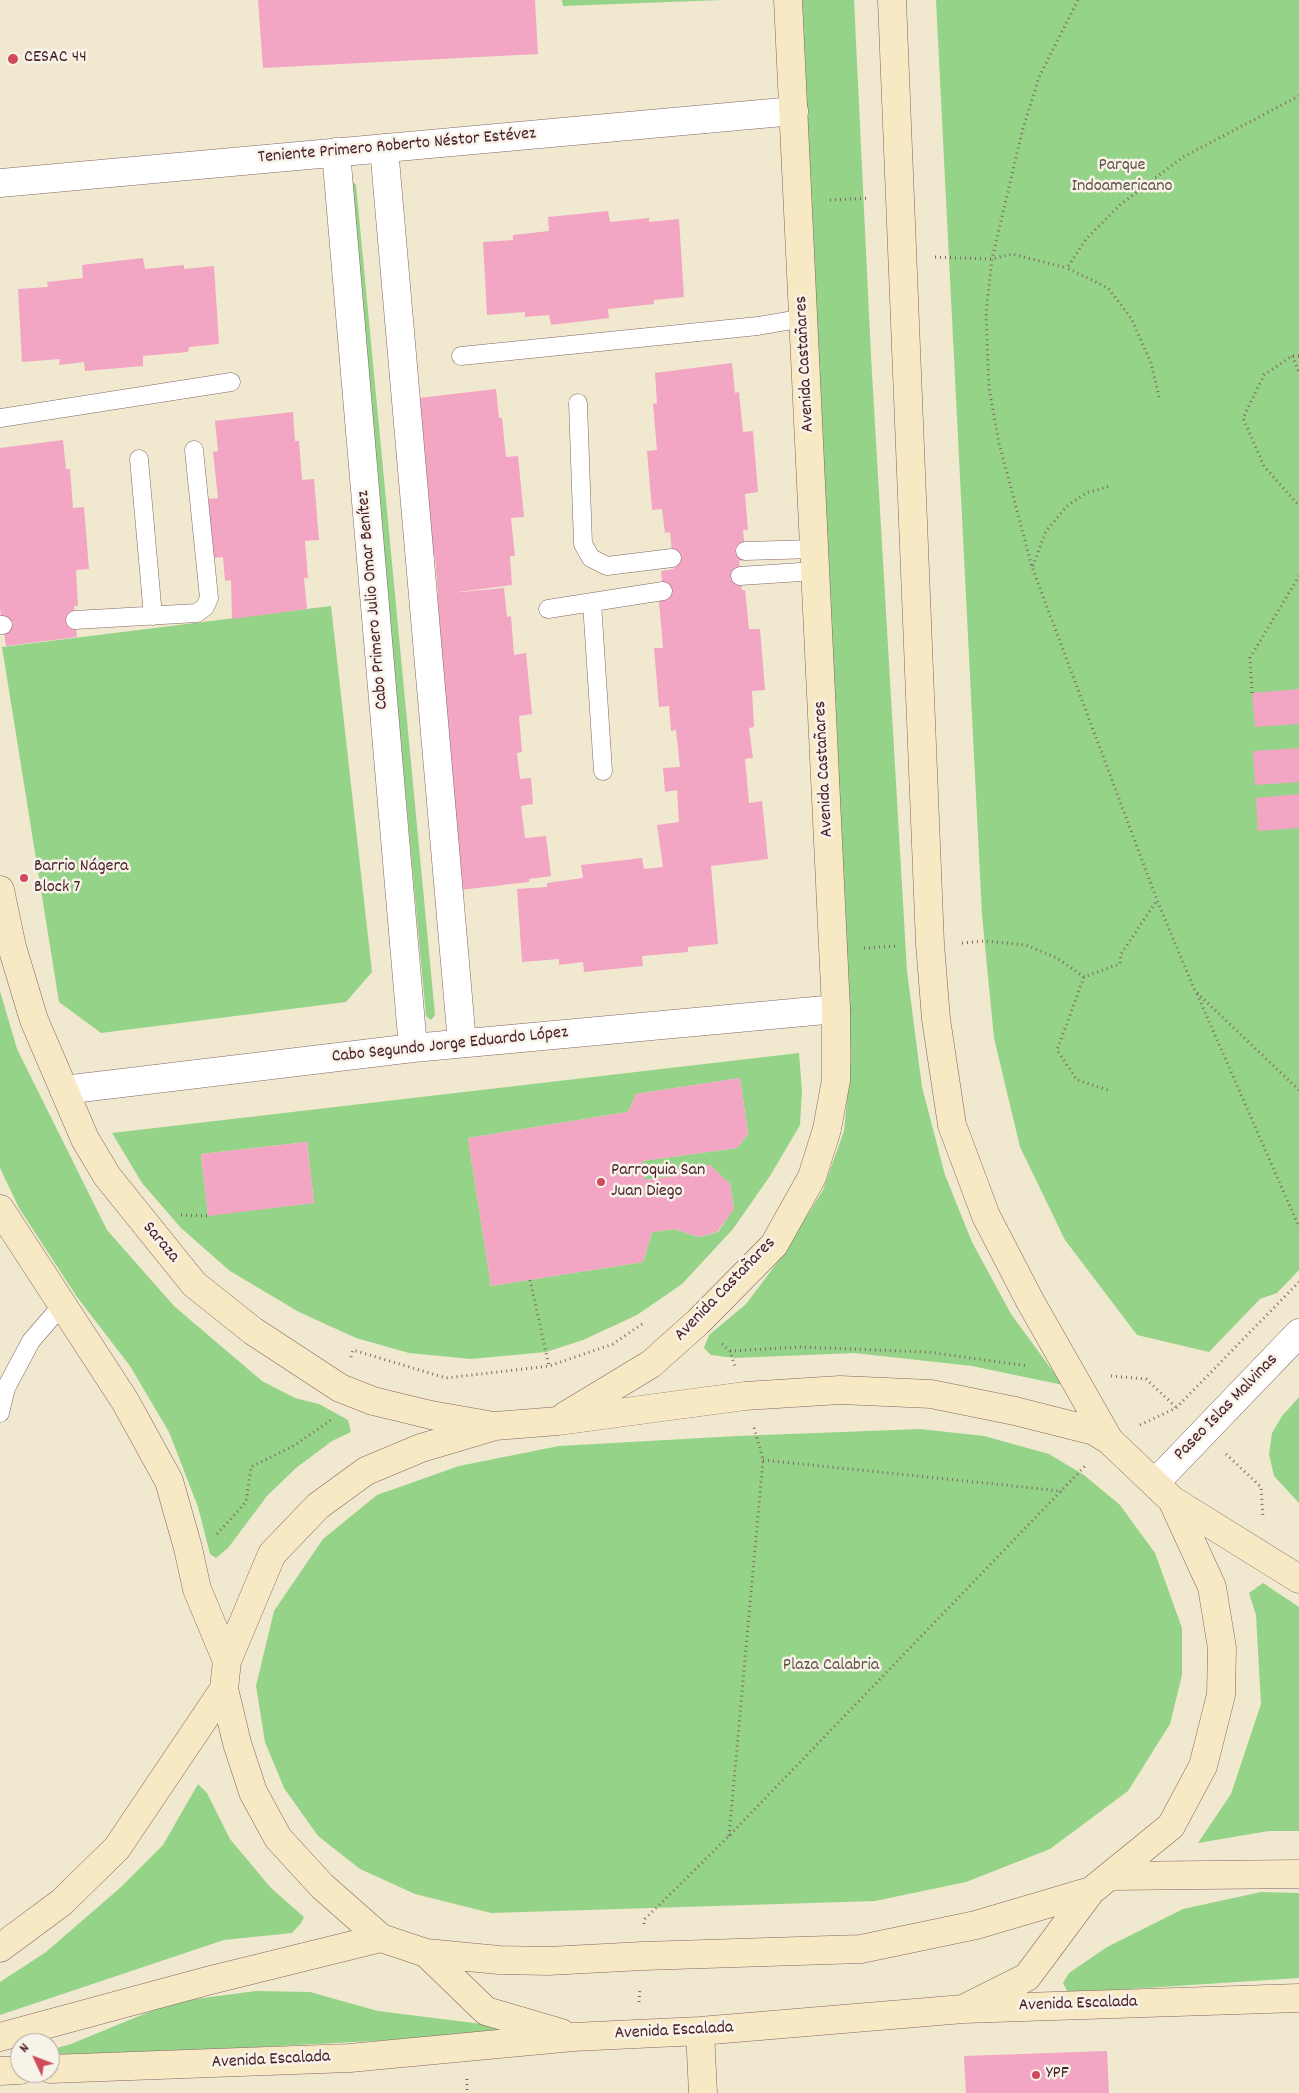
<!DOCTYPE html>
<html>
<head>
<meta charset="utf-8">
<style>
	body { margin:0 }
	#map { position:relative; width:1299px; height:2093px; overflow:hidden; background:#f1e8d0; font-family:Dekko,sans-serif }
	canvas { display:block }
	.north { position:absolute; left:10px; top:2033px; width:50px; height:50px; box-sizing:border-box; background:#f7f3e8; border:1px solid #b29e9c; border-radius:50%; rotate:313deg; font-size:14px; font-weight:700; line-height:20px; text-align:center; color:#4a1f2b }
	.north::after { content:''; display:block; margin:auto; width:18px; height:22px; background:#d1495b; clip-path:polygon(50% 0,100% 100%,50% 72%,0 100%) }
</style>
</head>
<body>
<div id="map">
<canvas width="1299" height="2093"></canvas>
<div class="north">N</div>
</div>
<script>
const c = document.querySelector('canvas').getContext('2d');
c.lineJoin = 'round';
function paint(path, color) { c.fillStyle = color; c.fill(path, 'evenodd'); }
const poly = rows => new Path2D(rows.map(r => 'M' + r).join(''));
function trace(path, color, width, dash) { c.strokeStyle = color; c.lineWidth = width; c.lineCap = dash ? 'butt' : 'round'; c.setLineDash(dash || []); c.stroke(path); }
function write(font, color, halo, rows, align = 'center') {
  c.font = font + ' Dekko,sans-serif'; c.lineWidth = 5; c.setLineDash([]); c.textBaseline = 'middle'; c.strokeStyle = halo; c.fillStyle = color; for (const [text, x, y, turn = 0] of rows) {
    c.save(); c.translate(x, y); c.rotate((+turn || 0) * Math.PI / 180); c.textAlign = isNaN(turn) ? turn : align; if (halo) c.strokeText(text, 0, 0); c.fillText(text, 0, 0); c.restore();
  }
}
paint(poly([
	[562,0,722,0,563,6],
	[800,0,854,0,871,356,907,971,922,1087,945,1175,972,1242,1011,1314,1063,1385,972,1366,854,1353,735,1358,711,1355,704,1348,709,1335,746,1304,780,1259,823,1190,844,1131,851,1056],
	[936,0,1299,0,1299,1270,1277,1293,1260,1299,1209,1352,1137,1335,1065,1240,1020,1147,994,1038,982,915],
	[351,180,356,185,435,1015,431,1020,426,1016,349,183],
	[331,606,372,972,346,1002,101,1033,59,1002,2,647],
	[0,991,17,1049,107,1230,174,1306,262,1381,295,1398,319,1404,348,1420,351,1432,332,1441,296,1468,267,1496,228,1548,216,1558,210,1554,198,1507,169,1432,130,1366,77,1297,19,1208,0,1168],
	[799,1053,802,1091,800,1125,770,1176,733,1229,682,1284,637,1315,583,1340,546,1352,471,1359,409,1353,356,1338,299,1312,230,1271,181,1228,142,1183,112,1133],
	[740,1078,748,1134,737,1148,642,1161,645,1180,674,1176,681,1166,710,1165,730,1184,734,1208,718,1232,699,1237,674,1229,652,1232,643,1262,491,1286,468,1138,628,1112,636,1094],
	[307,1142,314,1203,208,1215,201,1154],
	[1299,1397,1299,1503,1274,1476,1269,1454,1272,1433,1282,1416],
	[920,1429,984,1436,1049,1454,1084,1475,1120,1505,1155,1553,1182,1628,1182,1675,1170,1724,1128,1791,1050,1849,966,1882,875,1901,491,1913,415,1894,360,1869,318,1836,284,1788,265,1742,256,1686,274,1611,323,1539,377,1495,459,1466,559,1446,738,1436],
	[1263,1583,1299,1607,1299,1831,1269,1831,1198,1843,1231,1794,1261,1704,1256,1615,1249,1593],
	[198,1784,207,1793,230,1839,271,1888,304,1917,301,1923,292,1933,224,1940,0,2015,0,1982,46,1952,121,1887,163,1845],
	[1261,1892,1299,1893,1299,1978,1068,1993,1063,1983,1069,1973,1107,1947,1183,1909],
	[256,1991,310,1992,378,2011,498,2026,507,2034,50,2058,50,2050,71,2044,173,2002]
]), '#95d388');
paint(poly([
	[258,0,535,0,538,54,263,68],
	[608,211,610,222,649,218,649,222,679,219,684,297,654,300,654,304,608,309,609,318,551,325,549,315,525,317,525,312,487,315,483,242,513,240,513,235,549,231,548,217],
	[143,258,145,269,184,265,184,269,214,266,219,344,189,347,188,352,143,356,143,366,85,371,84,362,59,365,60,359,22,362,18,289,48,287,47,282,83,278,82,265],
	[732,363,735,393,739,392,743,432,753,431,758,492,745,494,748,530,743,530,746,560,739,561,742,590,745,590,749,629,760,629,765,690,752,691,754,727,749,728,753,758,745,759,749,803,762,801,768,859,711,866,718,944,688,947,688,952,642,956,643,966,584,972,583,962,559,965,559,959,522,962,517,889,547,887,547,883,583,878,581,865,642,858,644,869,663,867,657,825,679,822,677,790,665,792,663,768,680,767,676,730,671,731,669,706,659,707,654,648,663,648,659,601,664,600,661,571,674,569,670,532,665,533,662,509,652,510,647,451,657,450,653,404,657,403,655,373],
	[496,389,499,418,502,418,506,457,518,456,524,517,511,518,515,556,510,556,512,585,450,593,504,588,507,617,511,616,514,655,526,653,532,714,519,716,522,752,517,753,520,779,531,778,533,804,521,806,525,838,546,836,551,876,529,879,529,882,451,891,428,595,438,594,435,556,430,557,419,398],
	[293,412,295,441,299,441,302,480,314,479,319,540,305,541,308,578,304,578,307,609,232,619,231,580,225,581,223,557,213,558,208,499,218,498,213,452,218,451,215,421],
	[63,440,66,469,70,469,73,508,84,507,89,569,76,570,78,606,74,606,77,637,6,646,0,609,0,448],
	[1299,689,1299,724,1255,727,1252,693],
	[1299,748,1299,782,1255,785,1253,751],
	[1299,794,1299,828,1258,831,1256,798],
	[740,1078,748,1134,737,1148,642,1161,645,1180,674,1176,681,1166,710,1165,730,1184,734,1209,717,1232,699,1237,674,1229,652,1232,643,1262,491,1286,468,1138,628,1112,636,1094],
	[307,1142,314,1203,208,1216,201,1154],
	[1107,2051,1109,2093,966,2093,964,2056]
]), '#f2a6c3');
const lane = poly([
	[461,356,758,326,804,318],
	[578,403,583,544,591,558,607,566,672,558],
	[0,418,231,382],
	[139,459,153,616],
	[745,551,815,549],
	[740,576,816,571],
	[592,603,603,771],
	[548,609,663,591],
	[75,620,197,613,205,607,209,598,194,450],
	[0,625,3,625],
	[0,1413,6,1388,31,1341,62,1305]
]);
const street = poly([
	[384,148,462,1043],
	[336,152,413,1048],
	[0,183,794,111],
	[64,1090,413,1048,836,1009],
	[1155,1483,1299,1333]
]);
const secondary = poly([
	[892,0,930,944,936,1019,952,1125,986,1216,1030,1301,1109,1440],
	[0,890,12,947,34,1020,85,1139,107,1176,194,1284,253,1331,340,1388,373,1401,431,1415,488,1425],
	[0,1209,125,1401,169,1481,188,1548,197,1589,227,1661],
	[565,1416,651,1364,698,1322,774,1245,812,1177,827,1129,836,1080,836,1009,788,0],
	[1172,1500,1299,1579],
	[1112,1876,1299,1874],
	[0,1948,62,1902,117,1848,224,1689],
	[426,1953,486,2011,561,2033],
	[963,2009,1027,1977,1091,1891,1171,1826,1203,1766,1221,1695,1222,1648,1212,1587,1172,1500,1109,1440,1094,1431,1015,1411,931,1394,840,1390,745,1396,558,1421,495,1426,421,1448,366,1471,318,1506,272,1554,227,1661,224,1689,237,1743,253,1792,278,1838,322,1886,381,1938,426,1953,499,1960,548,1961,643,1956,861,1949,976,1925,1091,1891],
	[700,2031,703,2093],
	[0,2037,207,1981,381,1938],
	[50,2069,350,2058,573,2037,700,2031,963,2009,1299,1998],
	[0,2071,20,2070]
]);
trace(lane, '#846565', 19);
trace(street, '#846565', 29);
trace(secondary, '#846565', 29);
trace(poly([
	[1078,0,1039,77,1022,132,992,259,986,313,989,388,999,443,1032,567,1157,900,1195,991,1299,1090],
	[830,200,869,198],
	[935,257,992,259,1012,254,1067,268],
	[1292,356,1299,372],
	[1299,356,1292,356,1264,375,1243,418,1264,466,1299,506],
	[1159,397,1151,363,1131,318,1108,288,1067,268,1087,238,1121,204,1183,157,1299,96],
	[1033,566,1046,531,1067,506,1086,493,1110,486],
	[1252,693,1250,658,1299,576],
	[962,943,985,941,1026,945,1057,958,1084,977,1120,964,1121,954,1157,900],
	[864,948,898,946],
	[1084,977,1057,1050,1077,1080,1111,1091],
	[1197,994,1299,1227],
	[181,1215,208,1216],
	[530,1280,549,1366],
	[722,1344,730,1351,735,1366],
	[730,1351,801,1347,928,1352,1028,1366],
	[351,1357,353,1350,446,1378,549,1366,613,1344,645,1322],
	[1111,1376,1146,1379,1178,1409],
	[1140,1425,1176,1408,1299,1282],
	[1226,1454,1261,1487,1263,1518],
	[763,1460,1062,1491],
	[217,1534,246,1502,251,1467,295,1445,331,1420],
	[729,1836,763,1460,754,1427],
	[644,1924,645,1919,729,1836,1086,1465],
	[639,2002,640,1988],
	[467,2079,467,2093]
]), '#846565', 3, [1, 4]);
trace(lane, '#fff', 18);
trace(street, '#fff', 28);
trace(secondary, '#f7e9c3', 28);
for (const [x, y, r, color] of [
	[13,59,6,"#d1495b"],
	[24,878,5,"#d1495b"],
	[601,1182,5,"#d1495b"],
	[1036,2075,5,"#d1495b"]
]) { const dot = new Path2D(); dot.arc(x, y, r, 0, 2 * Math.PI); c.fillStyle = color; c.fill(dot); trace(dot, '#f7f3e8', 2); }
write('18px', '#4a1f2b', '#f7f3e8', [
	["CESAC 44",24,59],
	["Barrio Nágera",34,868],
	["Block 7",34,889],
	["Parroquia San",611,1172],
	["Juan Diego",611,1193],
	["YPF",1046,2075]
], 'left');
write('18px', '#4a1f2b', '#f7f3e8', [
	["Teniente Primero Roberto Néstor Estévez",397,147,-5],
	["Avenida Castañares",806,364,-93],
	["Cabo Primero Julio Omar Benítez",374,600,-95],
	["Avenida Castañares",825,769,-93],
	["Cabo Segundo Jorge Eduardo López",450,1046,-6],
	["Saraza",160,1243,50],
	["Avenida Castañares",726,1290,-46],
	["Paseo Islas Malvinas",1227,1408,-46],
	["Avenida Escalada",1078,2005,-2],
	["Avenida Escalada",674,2032,-3],
	["Avenida Escalada",271,2061,-3]
]);
write('18px', '#605547', '#f7f3e8', [
	["Parque",1122,167],
	["Indoamericano",1122,188],
	["Plaza Calabria",831,1667]
]);
</script>
</body>
</html>
